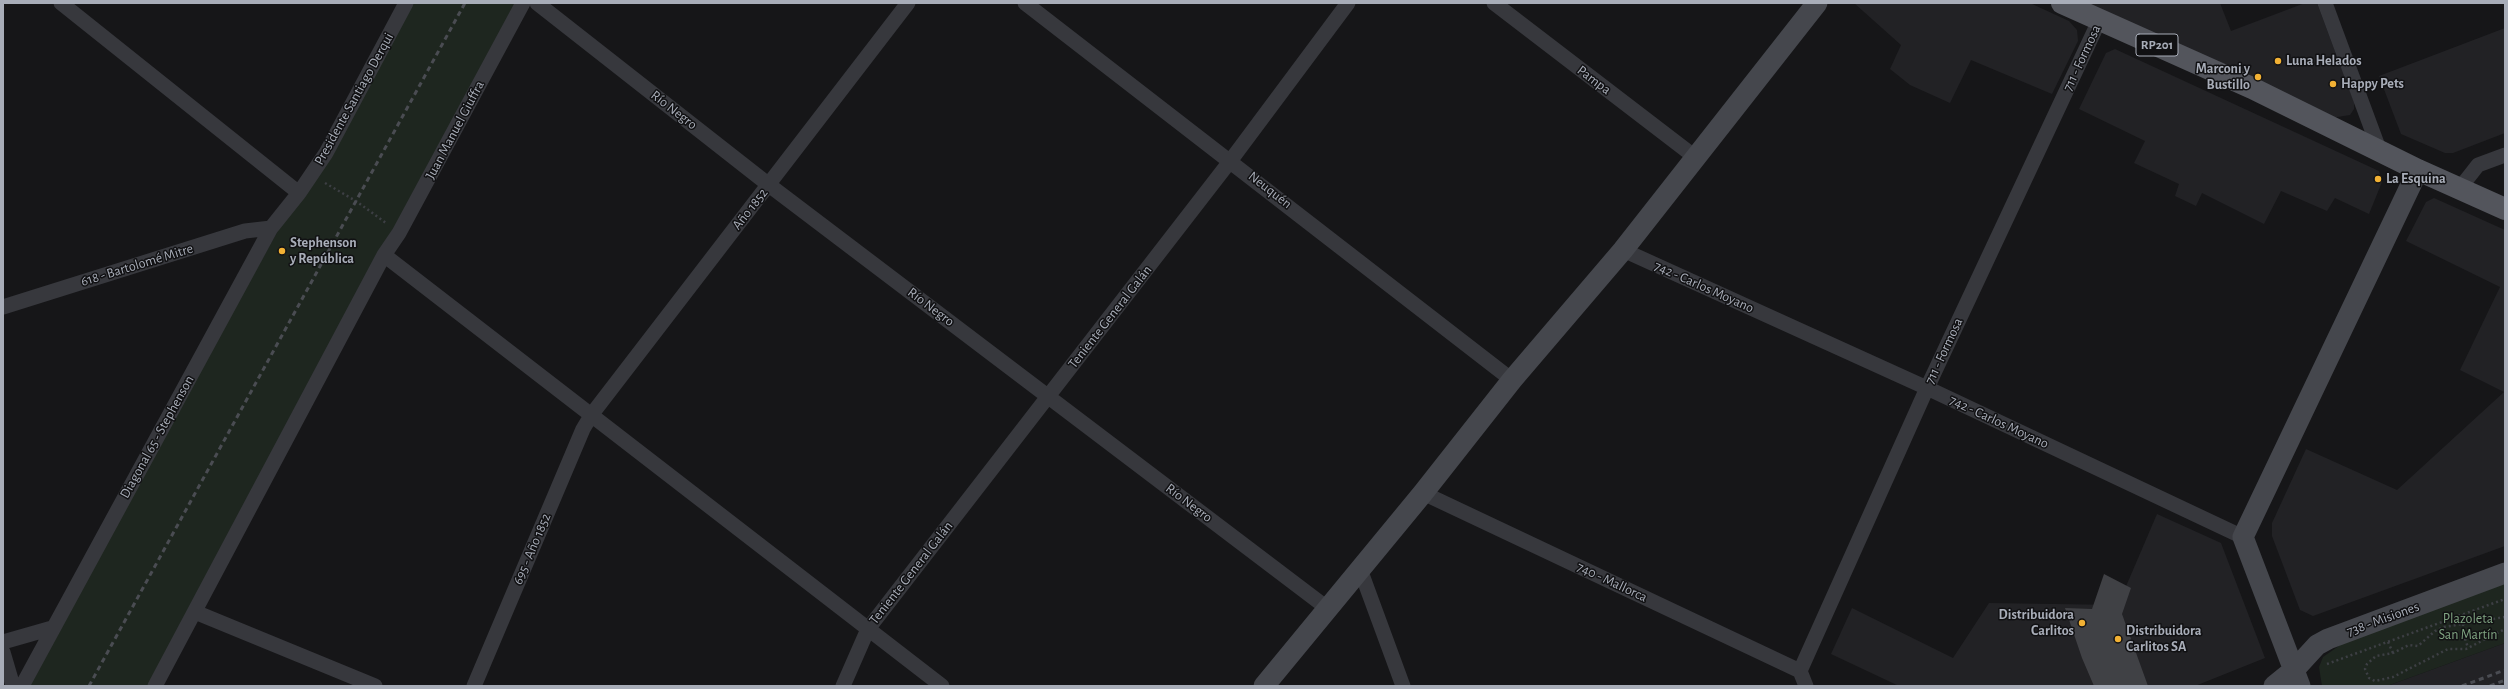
<!DOCTYPE html>
<html>
<head>
<meta charset="utf-8">
<style>
	body { margin:0 }
	#map { position:relative; width:2508px; height:689px; overflow:hidden; background:#161618; font-family:"Alegreya Sans",sans-serif }
	canvas { display:block }
	.frame { position:absolute; inset:0; border:4px solid #a8adb8; pointer-events:none }
</style>
</head>
<body>
<div id="map">
<canvas width="2508" height="689"></canvas>
<div class="frame"></div>
</div>
<script>
const c = document.querySelector('canvas').getContext('2d');
c.lineJoin = 'round';
function paint(path, color) { c.fillStyle = color; c.fill(path, 'evenodd'); }
const poly = rows => new Path2D(rows.map(r => 'M' + r).join(''));
function trace(path, color, width, dash) { c.strokeStyle = color; c.lineWidth = width; c.lineCap = dash ? 'butt' : 'round'; c.setLineDash(dash || []); c.stroke(path); }
function write(font, color, halo, rows, align = 'center') {
  c.font = font + ' "Alegreya Sans",sans-serif'; c.lineWidth = 3; c.setLineDash([]); c.textBaseline = 'middle'; c.strokeStyle = halo; c.fillStyle = color; for (const [text, x, y, turn = 0] of rows) {
    c.save(); c.translate(x, y); c.rotate((+turn || 0) * Math.PI / 180); c.textAlign = isNaN(turn) ? turn : align; if (halo) c.strokeText(text, 0, 0); c.fillText(text, 0, 0); c.restore();
  }
}
paint(poly([
	[1854,3,2030,3,2069,21,2077,30,2078,41,2052,94,1971,60,1950,103,1910,85,1890,69,1901,45],
	[2086,3,2220,3,2231,31,2305,3,2317,3,2354,102,2354,109,2350,115,2331,118],
	[2505,28,2505,133,2453,153,2445,153,2401,134,2379,76],
	[2115,49,2379,171,2382,182,2369,214,2335,198,2327,211,2281,191,2264,224,2202,193,2196,206,2175,196,2179,184,2134,163,2145,141,2079,109,2106,53],
	[2434,198,2505,230,2505,546,2313,616,2300,610,2272,536,2272,523,2306,449,2397,490,2504,392,2460,370,2500,287,2406,241,2426,202],
	[2157,514,2221,543,2265,658,2195,686,1899,686,1831,654,1852,608,1953,658,1989,603,2118,605],
	[2505,643,2505,686,2387,686]
]), '#222225');
paint(poly([
	[406,3,523,3,155,686,22,686],
	[2505,583,2505,643,2387,686,2322,686,2319,667,2323,657,2343,643]
]), '#1e261f');
paint(poly([
	[2104,574,2131,588,2122,614,2148,686,2094,686,2082,658,2065,608,2092,609]
]), '#404145');
trace(poly([
	[325,183,356,201,386,223],
	[2463,614,2463,632,2468,648],
	[2505,617,2444,627,2435,631,2418,646,2409,645,2393,653,2376,656,2367,664,2365,669,2369,678,2375,681,2393,677,2448,649,2466,649,2505,629],
	[2388,642,2393,653],
	[2327,664,2505,599]
]), '#3d3f44', 2.5, [2, 3]);
trace(poly([
	[61,3,299,193],
	[537,3,769,185,1327,608],
	[1025,3,1512,380],
	[1494,3,1695,157],
	[2325,3,2379,149],
	[2460,188,2478,165,2505,155],
	[1623,250,1927,388,2243,537],
	[384,255,942,686],
	[3,307,245,231,271,228],
	[1423,493,1800,671],
	[1360,569,1403,686],
	[195,612,375,686],
	[3,642,52,628],
	[3,652,13,686],
	[22,686,271,228,299,193,326,153,406,3],
	[155,686,384,255,399,233,523,3],
	[474,686,583,429,592,414,908,3],
	[843,686,868,629,1231,160,1348,3],
	[1806,686,1800,671,1927,388,2100,19]
]), '#37383d', 15);
trace(poly([
	[1264,686,1423,493,1512,380,1623,250,1817,3],
	[2274,686,2295,669,2317,645,2328,639,2505,573],
	[2300,686,2243,537,2418,170]
]), '#45474d', 21);
trace(poly([
	[2062,3,2252,88,2418,170,2505,209]
]), '#53555c', 22);
trace(poly([
	[89,686,465,3],
	[2462,686,2505,670],
	[2490,686,2505,680]
]), '#4a4c52', 3, [5, 4]);
for (const [x, y, r, color] of [
	[2278,61,4,"#f2b134"],
	[2258,77,4,"#f2b134"],
	[2333,84,4,"#f2b134"],
	[2378,179,4,"#f2b134"],
	[282,251,4,"#f2b134"],
	[2082,623,4,"#f2b134"],
	[2118,639,4,"#f2b134"]
]) { const dot = new Path2D(); dot.arc(x, y, r, 0, 2 * Math.PI); c.fillStyle = color; c.fill(dot); trace(dot, '#111113', 1.5); }
for (const [x, y, w] of [
	[2157,45,42]
]) { const box = new Path2D(); box.roundRect(x - w / 2, y - 11, w, 22, 3); c.fillStyle = '#111113'; c.fill(box); trace(box, '#a8adb8', 1); }
write('bold 13px', '#a8adb8', null, [
	["RP201",2157,45]
]);
write('14px', '#a8adb8', '#111113', [
	["711 - Formosa",2082,58,-65],
	["Pampa",1594,80,37],
	["Presidente Santiago Derqui",354,99,-61],
	["Río Negro",674,110,38],
	["Juan Manuel Giuffra",455,130,-62],
	["Neuquén",1270,190,38],
	["Año 1852",750,209,-52],
	["618 - Bartolomé Mitre",137,265,-17],
	["742 - Carlos Moyano",1704,287,24],
	["Río Negro",931,307,37],
	["Teniente General Galán",1110,317,-52],
	["711 - Formosa",1944,351,-65],
	["742 - Carlos Moyano",1999,422,25],
	["Diagonal 65 - Stephenson",157,437,-61],
	["Río Negro",1189,503,37],
	["695 - Año 1852",532,549,-67],
	["Teniente General Galán",911,573,-52],
	["740 - Mallorca",1612,582,25],
	["738 - Misiones",2383,619,-20]
]);
write('bold 14px', '#a8adb8', '#111113', [
	["Luna Helados",2286,61],
	["Marconi y",2250,69,"right"],
	["Bustillo",2250,85,"right"],
	["Happy Pets",2341,84],
	["La Esquina",2386,179],
	["Stephenson",290,243],
	["y República",290,259],
	["Distribuidora",2074,615,"right"],
	["Carlitos",2074,631,"right"],
	["Distribuidora",2126,631],
	["Carlitos SA",2126,647]
], 'left');
write('14px', '#7fa381', '#111113', [
	["Plazoleta",2468,619],
	["San Martín",2468,635]
]);
</script>
</body>
</html>
